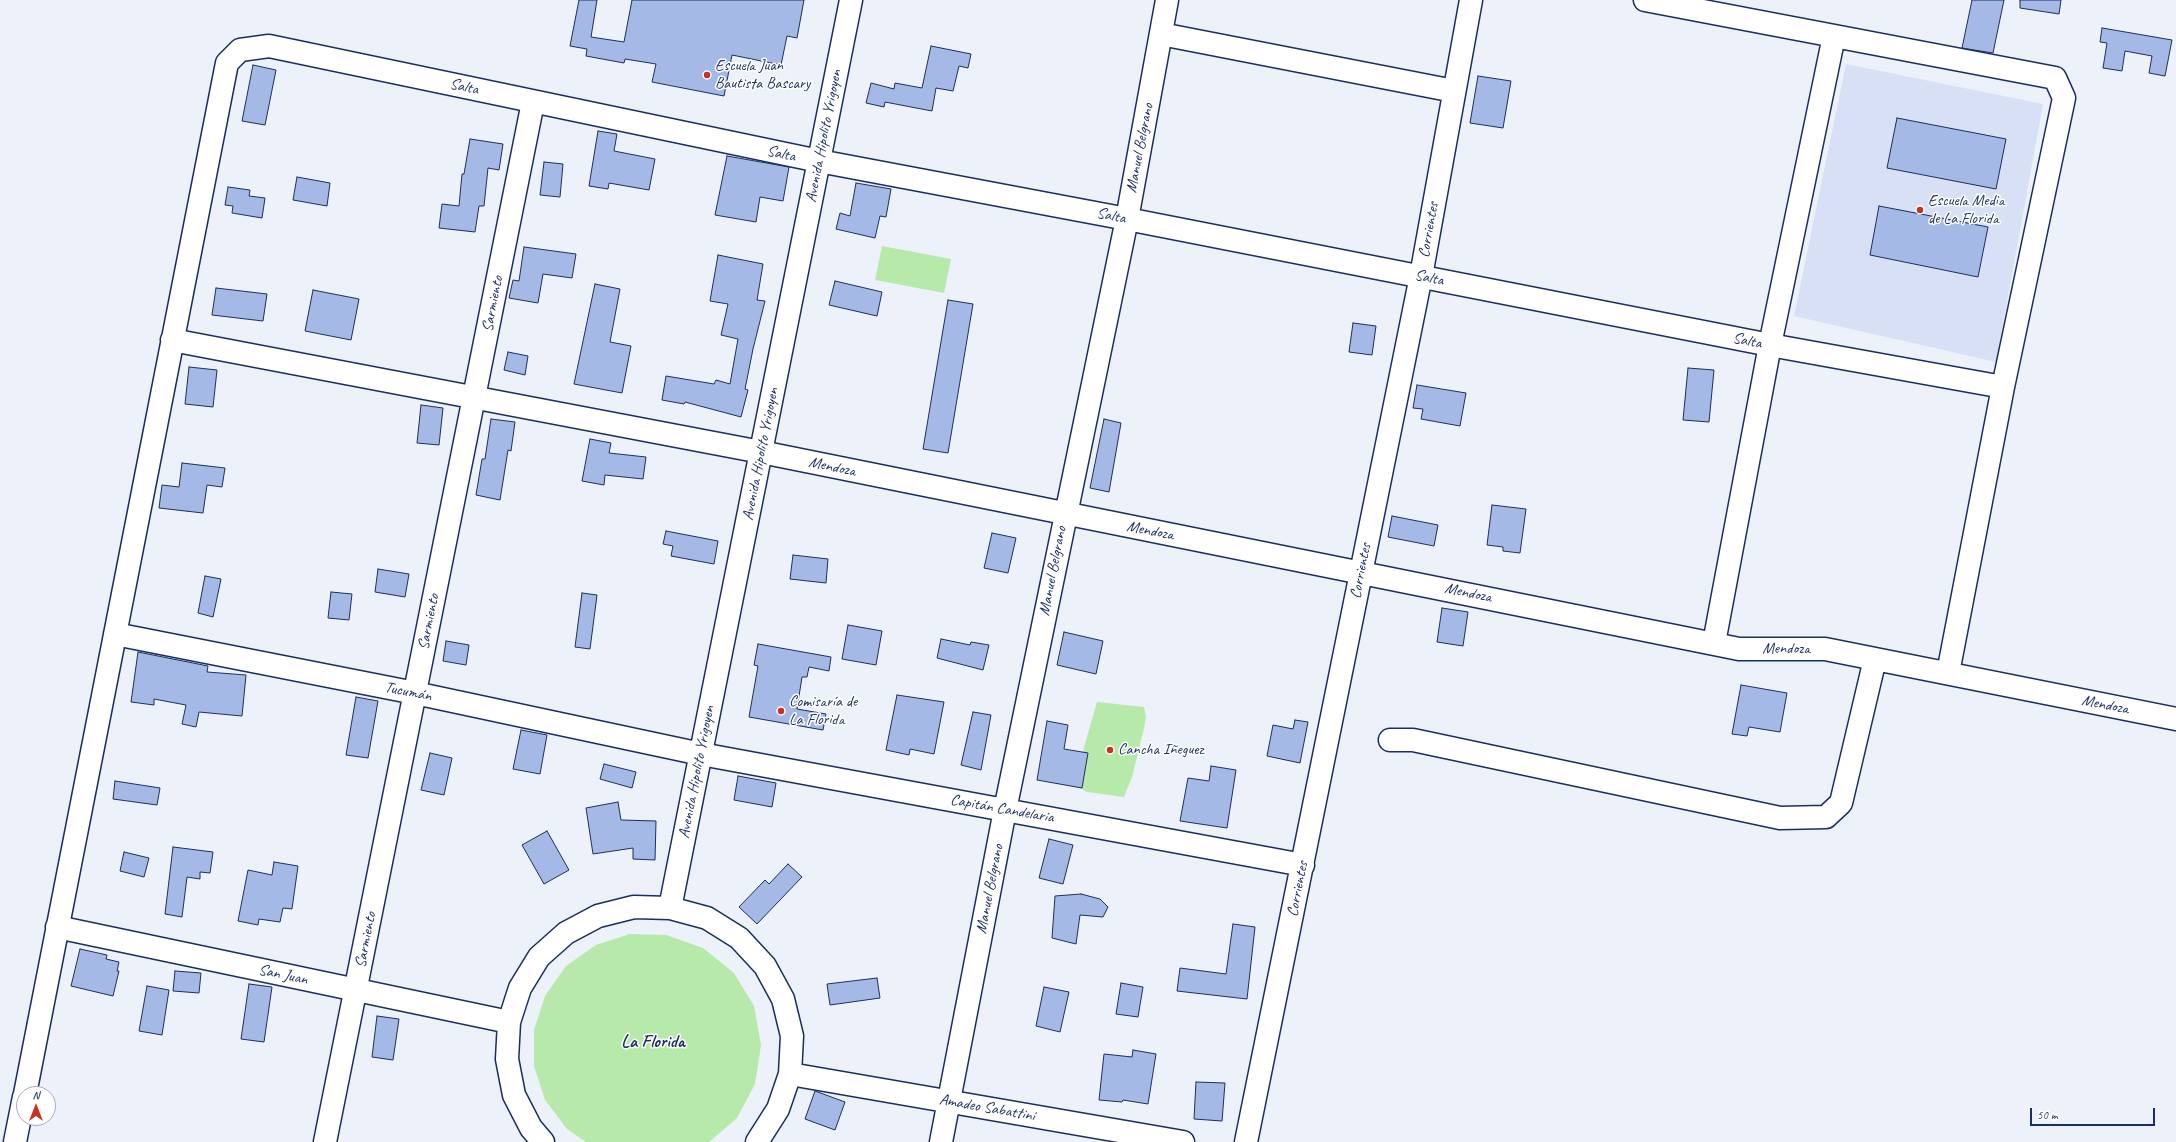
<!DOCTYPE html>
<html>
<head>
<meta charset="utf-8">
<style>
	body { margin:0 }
	#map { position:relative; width:2176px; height:1142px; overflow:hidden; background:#edf1fa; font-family:Caveat,sans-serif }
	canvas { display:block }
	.north { position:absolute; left:16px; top:1086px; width:40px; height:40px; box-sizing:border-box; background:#fff; border:1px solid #a4acbf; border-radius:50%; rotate:0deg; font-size:11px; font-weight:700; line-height:16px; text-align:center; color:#1b2f5e }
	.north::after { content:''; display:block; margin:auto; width:14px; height:18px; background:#c8321e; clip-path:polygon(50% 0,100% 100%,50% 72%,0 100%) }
	.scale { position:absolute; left:2030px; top:1108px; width:125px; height:18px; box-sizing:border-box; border:2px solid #1b2f5e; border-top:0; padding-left:5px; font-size:12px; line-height:14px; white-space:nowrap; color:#1b2f5e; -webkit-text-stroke:3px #fff; paint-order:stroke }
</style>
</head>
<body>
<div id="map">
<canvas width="2176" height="1142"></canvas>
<div class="north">N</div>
<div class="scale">50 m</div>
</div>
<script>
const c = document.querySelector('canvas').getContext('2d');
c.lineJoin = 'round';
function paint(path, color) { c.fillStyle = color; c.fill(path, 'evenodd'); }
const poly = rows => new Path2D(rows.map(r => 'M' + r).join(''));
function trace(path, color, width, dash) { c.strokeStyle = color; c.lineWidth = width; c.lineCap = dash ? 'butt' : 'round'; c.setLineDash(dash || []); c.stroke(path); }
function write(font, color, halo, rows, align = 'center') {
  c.font = font + ' Caveat,sans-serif'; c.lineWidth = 3; c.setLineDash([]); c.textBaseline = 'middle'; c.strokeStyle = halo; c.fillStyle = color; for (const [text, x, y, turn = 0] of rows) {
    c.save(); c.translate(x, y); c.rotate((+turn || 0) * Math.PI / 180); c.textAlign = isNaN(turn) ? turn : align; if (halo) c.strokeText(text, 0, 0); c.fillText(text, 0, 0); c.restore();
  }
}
paint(poly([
	[1846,64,2043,104,1996,362,1794,316]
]), '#d7e0f4');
paint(poly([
	[882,246,951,259,944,293,875,280],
	[1097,702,1144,707,1146,717,1144,728,1132,777,1124,797,1087,792,1078,787,1084,747],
	[630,934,666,935,703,948,734,973,754,1006,761,1045,755,1084,737,1118,709,1142,586,1142,567,1129,545,1100,534,1066,534,1030,545,996,566,966,596,945]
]), '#b6e9aa');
const building = poly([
	[579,0,597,0,591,37,624,42,632,0,804,0,797,38,787,36,781,65,732,55,724,96,652,82,656,64,625,59,624,63,586,56,587,49,570,46,579,0],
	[1972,0,2004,0,1993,53,1962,48,1972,0],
	[2020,0,2061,0,2059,14,2020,8,2020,0],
	[2102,28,2172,40,2165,76,2149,73,2152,56,2125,51,2122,71,2103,68,2107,43,2100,42,2102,28],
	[931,46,971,54,968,68,959,66,953,91,936,88,932,111,885,102,884,107,866,103,871,83,894,89,895,83,922,88,931,46],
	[253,65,276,70,265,125,242,121,253,65],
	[1478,76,1511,81,1503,128,1470,123,1478,76],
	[1897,118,2006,139,1996,189,1887,168,1897,118],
	[598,131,617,134,614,151,655,159,649,190,609,183,608,189,589,186,598,131],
	[470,139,503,144,499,170,488,168,484,206,479,206,475,232,439,228,442,204,459,206,462,174,464,174,470,139],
	[727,156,789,167,783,201,760,197,756,222,715,215,727,156],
	[544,162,563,164,560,197,540,195,544,162],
	[297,177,330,183,327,206,293,200,297,177],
	[856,183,891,189,886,217,880,216,875,238,836,229,840,213,850,216,856,183],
	[228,187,250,190,249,196,265,198,262,218,232,213,233,206,225,205,228,187],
	[1879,206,1988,227,1978,277,1870,255,1879,206],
	[524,247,576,254,572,278,543,274,538,303,509,298,513,280,519,281,524,247],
	[718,255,763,264,757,300,765,301,753,349,745,389,748,390,741,417,685,402,684,404,662,400,666,376,714,384,716,380,730,384,738,339,721,335,728,304,710,301,718,255],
	[835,281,882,292,877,316,829,305,835,281],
	[595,284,620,289,610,342,631,346,622,393,574,384,595,284],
	[216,288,267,294,263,321,212,315,216,288],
	[313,290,359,299,351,340,305,331,313,290],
	[948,300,973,304,948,453,923,449,948,300],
	[1353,323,1376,326,1372,355,1349,352,1353,323],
	[508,352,528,356,525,375,504,370,508,352],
	[189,367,217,370,213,407,185,404,189,367],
	[1688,368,1714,370,1709,422,1683,420,1688,368],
	[1417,385,1466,393,1460,426,1421,419,1423,409,1413,408,1417,385],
	[421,405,443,408,439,445,417,443,421,405],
	[491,419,515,422,511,451,508,450,500,500,476,495,482,459,485,459,491,419],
	[1104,419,1121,423,1109,492,1090,488,1104,419],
	[590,439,611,443,609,453,646,457,643,479,605,475,604,485,582,481,590,439],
	[182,463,225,468,222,487,207,485,203,513,159,508,162,485,179,487,182,463],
	[1492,505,1526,509,1520,553,1503,551,1503,547,1487,545,1492,505],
	[1392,516,1438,525,1434,546,1388,537,1392,516],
	[666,531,718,541,714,564,671,556,673,546,663,544,666,531],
	[992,533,1016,538,1008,573,984,568,992,533],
	[793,555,828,559,826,583,790,579,793,555],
	[378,569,409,574,405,597,375,592,378,569],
	[205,576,221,579,213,617,198,613,205,576],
	[331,592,352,594,349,620,328,618,331,592],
	[582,593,597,595,590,649,575,647,582,593],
	[1442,608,1468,612,1463,646,1437,642,1442,608],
	[848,625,882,631,876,665,842,659,848,625],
	[1064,632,1103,641,1096,674,1057,665,1064,632],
	[941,639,970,645,971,642,989,645,983,670,937,658,941,639],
	[446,641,469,645,466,665,443,661,446,641],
	[758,644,831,657,829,671,809,667,807,677,802,677,797,709,826,714,823,730,749,717,758,666,754,665,758,644],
	[138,652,208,666,207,672,246,675,242,716,199,712,196,727,182,724,186,705,154,699,154,705,131,702,138,652],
	[1741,685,1787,693,1780,732,1749,727,1747,736,1732,734,1741,685],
	[897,695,944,702,934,754,910,749,909,755,886,750,897,695],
	[356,697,378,701,368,758,346,755,356,697],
	[973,712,991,715,981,770,961,765,973,712],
	[1295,720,1308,722,1300,763,1267,756,1273,725,1293,729,1295,720],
	[1047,721,1068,725,1064,749,1088,753,1082,788,1037,780,1047,721],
	[521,730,547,735,540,774,513,769,521,730],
	[430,753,452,758,444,795,421,790,430,753],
	[604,764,636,772,632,788,600,779,604,764],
	[1211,766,1236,770,1227,828,1180,821,1188,778,1209,781,1211,766],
	[738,776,776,783,772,807,734,800,738,776],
	[115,781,160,788,157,805,113,799,115,781],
	[618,802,621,820,656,821,655,860,633,859,633,848,593,854,586,808,618,802],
	[547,831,569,870,544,884,522,845,547,831],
	[1049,839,1073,845,1063,884,1039,878,1049,839],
	[173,847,213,852,210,873,200,872,200,879,187,877,182,917,165,914,173,847],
	[124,852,149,858,144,877,120,871,124,852],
	[274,862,298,866,292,909,283,908,280,922,259,919,258,925,238,921,248,870,272,875,274,862],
	[788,864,802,877,757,924,739,907,765,880,769,884,788,864],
	[1081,894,1100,899,1108,907,1103,917,1080,915,1076,944,1052,938,1055,896,1081,894],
	[1233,924,1255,927,1247,999,1177,991,1180,968,1226,974,1233,924],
	[80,949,107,955,106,959,119,962,117,971,119,971,113,996,71,986,80,949],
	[175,971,201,973,199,993,173,991,175,971],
	[877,978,880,998,830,1005,827,984,877,978],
	[1121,983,1143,987,1138,1017,1116,1014,1121,983],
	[249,984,272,987,264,1042,241,1039,249,984],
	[147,986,169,990,162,1035,139,1031,147,986],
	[1044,987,1069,992,1060,1032,1036,1026,1044,987],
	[377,1016,399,1019,393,1060,372,1057,377,1016],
	[1133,1050,1156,1054,1148,1104,1123,1100,1122,1102,1099,1100,1104,1054,1132,1057,1133,1050],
	[1196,1082,1225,1083,1222,1121,1194,1119,1196,1082],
	[815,1091,845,1102,835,1130,805,1119,815,1091]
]);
paint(building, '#a5b9e7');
trace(building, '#1b2f5e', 1);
const minor = poly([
	[1645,0,2055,78,2064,98,2003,387,1948,673],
	[1161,34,1454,91],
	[172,340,761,452,1739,649,1825,649,2176,719],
	[115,634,415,693,701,754,1303,865],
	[1714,643,1770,345,1834,36],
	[1390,740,1413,740,1780,818,1826,817,1841,803,1875,659],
	[670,908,851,0],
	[57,927,509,1022],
	[790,1074,1183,1142],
	[25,1094,227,63,240,50,269,46,819,161,1127,219,1770,345,2003,387],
	[15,1142,24,1097],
	[325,1142,533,102],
	[543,1142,531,1128,514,1095,507,1059,509,1022,520,988,539,957,566,933,598,916,634,907,670,908,707,918,739,938,765,966,783,999,792,1036,790,1074,778,1109,757,1142],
	[941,1142,1005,810,1127,219,1167,0],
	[1246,1142,1421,276,1471,0]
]);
trace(minor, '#1b2f5e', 25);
trace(minor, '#fff', 22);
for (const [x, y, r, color] of [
	[707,75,4,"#c8321e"],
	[1920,210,4,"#c8321e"],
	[781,711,4,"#c8321e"],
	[1110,750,4,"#c8321e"]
]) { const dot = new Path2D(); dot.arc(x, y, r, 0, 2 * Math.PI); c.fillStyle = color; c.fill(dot); trace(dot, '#fff', 1.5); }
write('16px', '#1b2f5e', '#fff', [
	["Escuela Juan",715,66],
	["Bautista Bascary",715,84],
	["Escuela Media",1928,201],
	["de La Florida",1928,219],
	["Comisaría de",789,702],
	["La Florida",789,720],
	["Cancha Iñeguez",1118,750]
], 'left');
write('16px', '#1b2f5e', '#fff', [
	["Salta",464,87,12],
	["Avenida Hipolito Yrigoyen",824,136,-79],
	["Manuel Belgrano",1140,148,-79],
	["Salta",781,154,12],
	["Salta",1111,216,11],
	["Corrientes",1429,230,-80],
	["Salta",1429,278,11],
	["Sarmiento",493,304,-79],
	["Salta",1747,341,11],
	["Avenida Hipolito Yrigoyen",761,454,-79],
	["Mendoza",832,467,12],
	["Mendoza",1150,531,11],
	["Manuel Belgrano",1053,571,-79],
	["Corrientes",1361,571,-79],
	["Mendoza",1468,593,12],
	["Sarmiento",429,622,-79],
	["Mendoza",1786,649],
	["Tucumán",408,692,11],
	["Mendoza",2105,705,11],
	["Avenida Hipolito Yrigoyen",697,772,-79],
	["Capitán Candelaria",1002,809,10],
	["Manuel Belgrano",990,889,-79],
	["Corrientes",1298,889,-79],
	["Sarmiento",366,940,-79],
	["San Juan",283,975,12],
	["Amadeo Sabattini",987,1108,10]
]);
write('bold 18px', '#1b2f5e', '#fff', [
	["La Florida",653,1042]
]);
</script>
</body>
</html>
